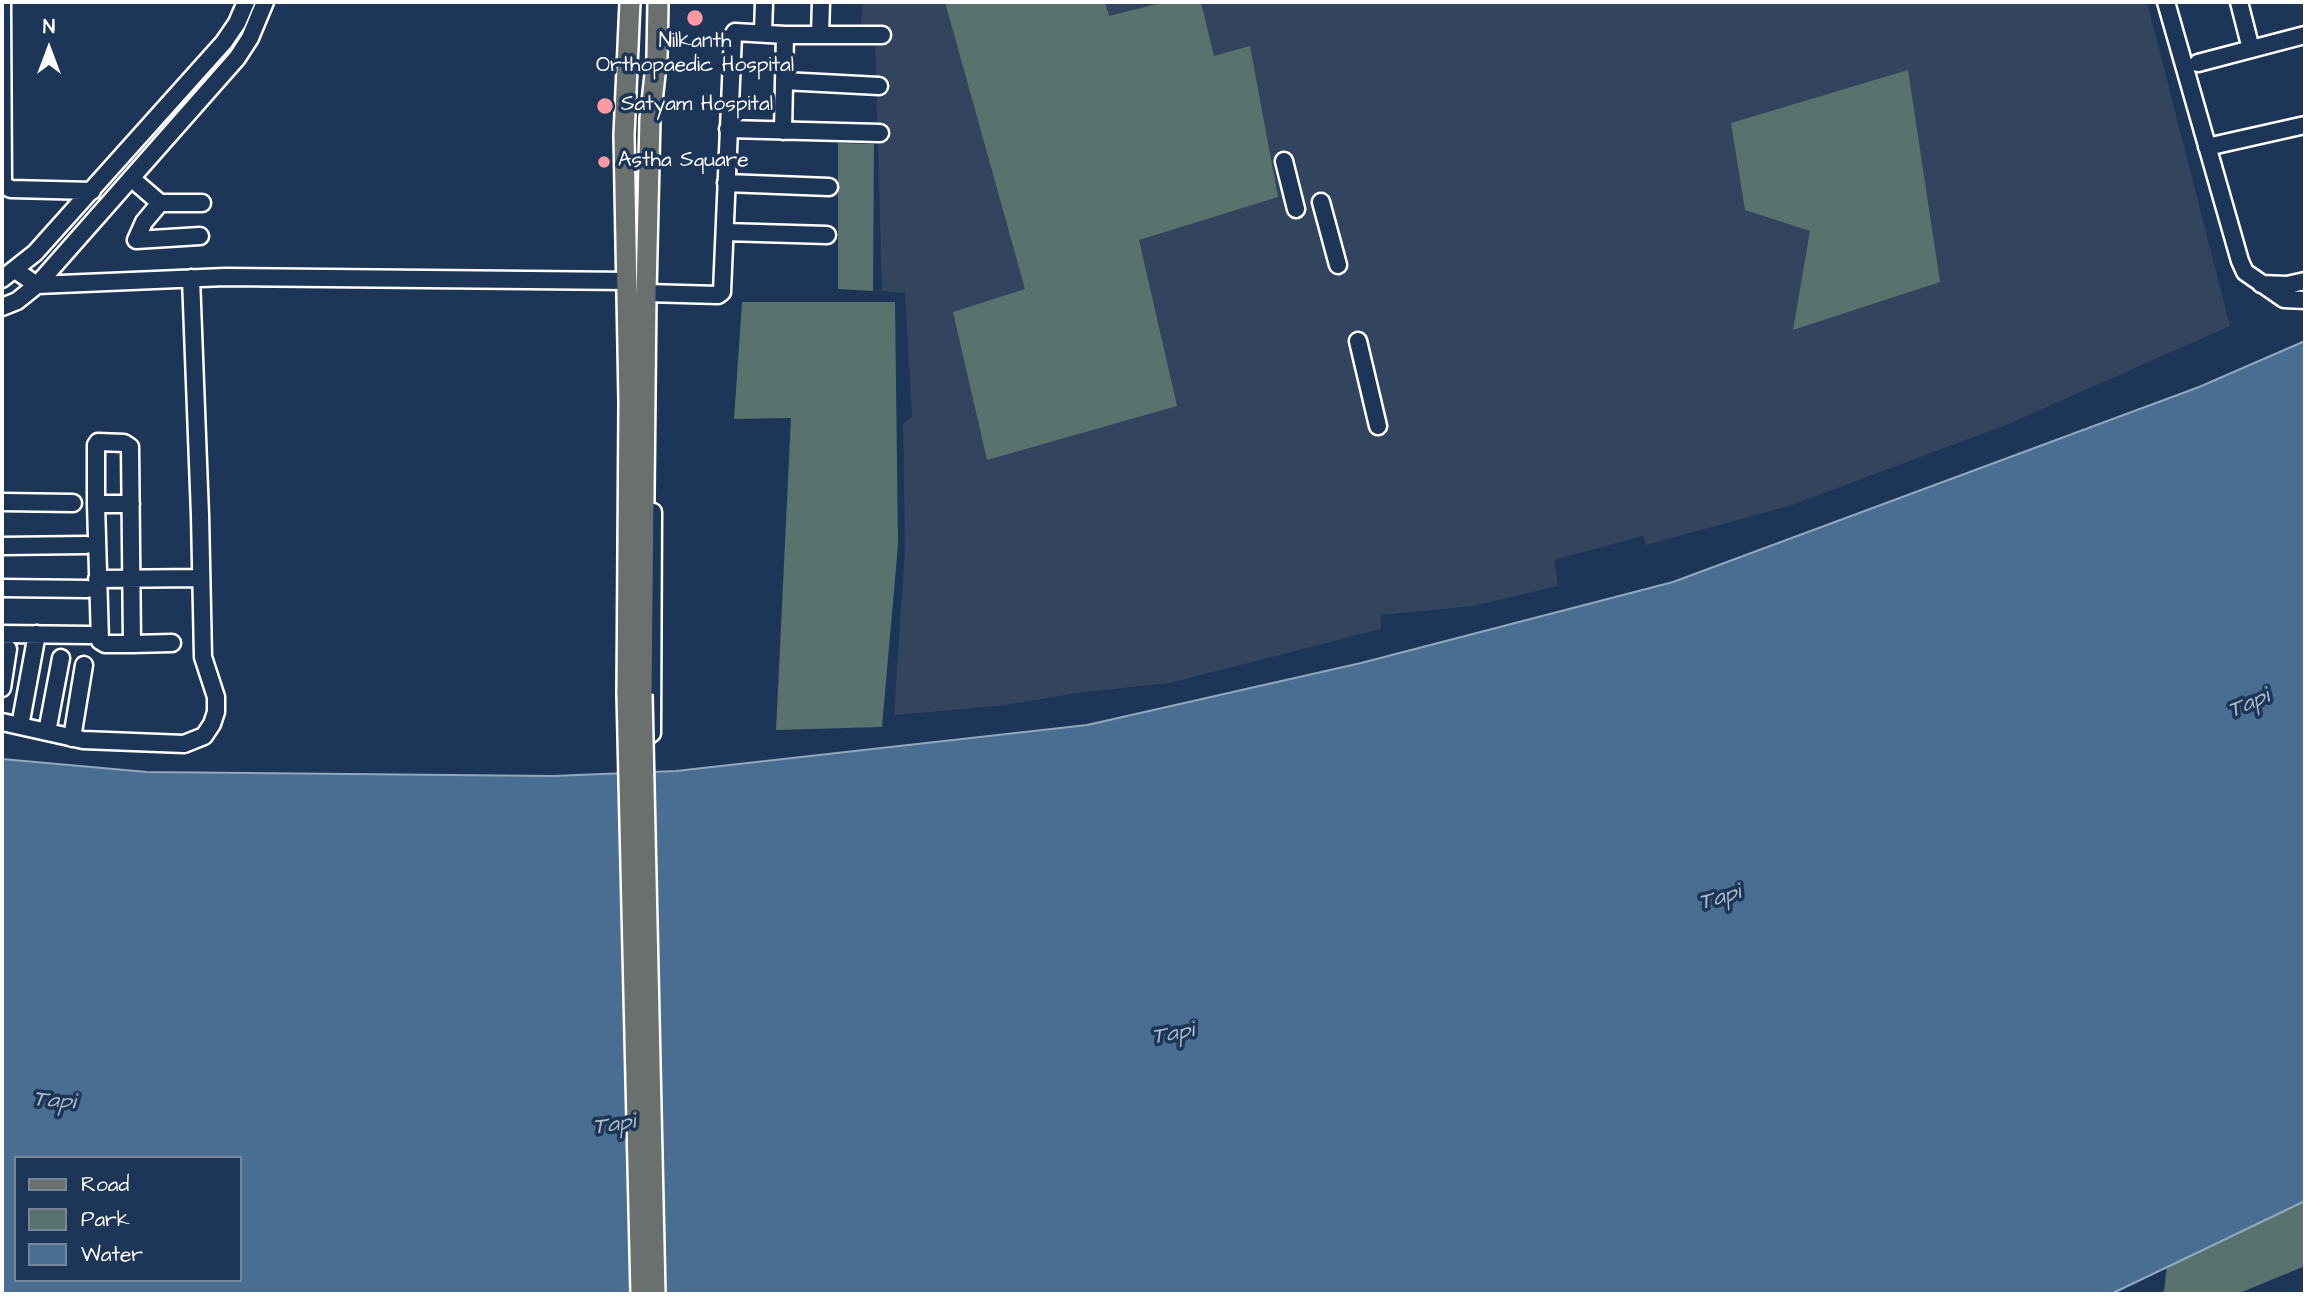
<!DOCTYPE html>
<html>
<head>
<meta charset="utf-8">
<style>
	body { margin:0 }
	#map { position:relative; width:2307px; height:1296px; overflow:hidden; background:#1d3557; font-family:"Architects Daughter",sans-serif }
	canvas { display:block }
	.frame { position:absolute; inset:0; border:4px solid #fff; pointer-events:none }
	.legend { position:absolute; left:14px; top:1156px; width:228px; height:126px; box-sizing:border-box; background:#1d3557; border:2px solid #77869a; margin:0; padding:9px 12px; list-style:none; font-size:21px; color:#fff }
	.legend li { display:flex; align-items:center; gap:14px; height:35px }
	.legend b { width:35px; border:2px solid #77869a }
	.north { position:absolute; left:14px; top:14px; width:70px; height:70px; -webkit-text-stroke:5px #1d3557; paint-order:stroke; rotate:0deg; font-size:19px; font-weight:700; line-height:28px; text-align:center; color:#fff }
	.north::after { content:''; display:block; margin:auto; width:24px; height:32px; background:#fff; clip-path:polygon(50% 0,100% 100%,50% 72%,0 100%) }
</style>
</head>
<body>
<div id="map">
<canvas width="2307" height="1296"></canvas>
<div class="frame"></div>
<ul class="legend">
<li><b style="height:9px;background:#6a706d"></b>Road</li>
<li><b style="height:19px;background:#59726e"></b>Park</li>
<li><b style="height:19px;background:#4a6e92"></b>Water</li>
</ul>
<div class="north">N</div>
</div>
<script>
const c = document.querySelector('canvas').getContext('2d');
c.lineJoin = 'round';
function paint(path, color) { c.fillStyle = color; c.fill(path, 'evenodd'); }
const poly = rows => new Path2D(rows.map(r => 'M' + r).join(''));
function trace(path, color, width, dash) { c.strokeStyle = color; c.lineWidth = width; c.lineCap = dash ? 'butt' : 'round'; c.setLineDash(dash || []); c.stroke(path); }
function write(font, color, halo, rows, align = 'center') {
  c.font = font + ' "Architects Daughter",sans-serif'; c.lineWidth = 7; c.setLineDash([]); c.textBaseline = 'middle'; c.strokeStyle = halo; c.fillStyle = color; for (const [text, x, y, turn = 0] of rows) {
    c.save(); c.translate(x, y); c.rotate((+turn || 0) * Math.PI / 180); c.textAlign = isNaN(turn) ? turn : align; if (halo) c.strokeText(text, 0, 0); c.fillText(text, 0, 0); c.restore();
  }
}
paint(poly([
	[862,2,2147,2,2230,326,2006,425,1789,506,1646,545,1643,536,1554,560,1558,586,1473,606,1381,615,1381,629,1170,683,1084,692,998,706,894,715,905,549,903,424,912,417,905,293,882,291,875,35,861,33]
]), '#33445e');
paint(poly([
	[945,2,1105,2,1109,16,1165,2,1201,2,1214,56,1250,46,1278,197,1139,240,1177,406,987,460,953,312,1025,289],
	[1908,70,1940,282,1793,330,1810,231,1745,210,1731,123],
	[838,143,874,144,873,291,838,289],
	[742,302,895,302,898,545,882,727,776,730,791,418,734,419],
	[2305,1202,2305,1266,2237,1294,2157,1294,2164,1291,2167,1266]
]), '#59726e');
const water = poly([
	[2305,341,2305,1201,2111,1294,2,1294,2,759,147,772,553,776,676,771,1087,725,1361,663,1673,582,2199,387,2305,341],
	[16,1158,240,1158,240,1280,16,1280,16,1158]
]);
paint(water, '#4a6e92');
trace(water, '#92a8be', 2);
const minor = poly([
	[2,2,3,185,11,189,92,191],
	[2166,2,2240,261,2245,272,2284,299,2305,300],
	[2239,2,2251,49],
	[763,33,764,2],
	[820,35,821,2],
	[2198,63,2305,35],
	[784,81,879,86],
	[728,129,880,133],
	[783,131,785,35],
	[2207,147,2305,125],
	[1284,161,1296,209],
	[131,178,160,203,144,222,136,240,200,236],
	[726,183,829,187],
	[1321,202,1338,265],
	[160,203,202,203],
	[725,232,827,235],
	[15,270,37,285,225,277,628,281],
	[2,279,35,253,224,42,237,23,246,2],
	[2261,284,2287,285,2305,281],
	[646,293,718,295,722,292,733,35,735,32,785,35,882,35],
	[2,307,17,301,37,285,237,58,250,38,265,2],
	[1358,341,1378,426],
	[2,502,73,503],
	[96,504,131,504],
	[2,546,86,545],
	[97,579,200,578],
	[2,588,87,589],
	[2,634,90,635],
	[132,644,130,447,124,443,98,442,96,445,96,504,100,641,105,644,132,644,172,643],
	[2,688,8,649],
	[2,722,83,740,184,744,204,736,212,724,216,712,216,697,203,657,200,515,191,278],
	[20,726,37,634],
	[47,732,61,658],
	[638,736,648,736,652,733,653,512],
	[72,738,84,665]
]);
const major = poly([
	[627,694,629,402,624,135,630,2],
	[642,694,646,293,650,119,657,57,658,2]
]);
trace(minor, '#fff', 21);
trace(major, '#fff', 24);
trace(minor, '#1d3557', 16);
trace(major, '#6a706d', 19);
const majorBridge = poly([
	[627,694,641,1294],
	[642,694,655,1294]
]);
trace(majorBridge, '#fff', 24, []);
trace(majorBridge, '#6a706d', 19);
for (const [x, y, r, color] of [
	[695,18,9,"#ff9aa2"],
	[605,106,9,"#ff9aa2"],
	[604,162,7,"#ff9aa2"]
]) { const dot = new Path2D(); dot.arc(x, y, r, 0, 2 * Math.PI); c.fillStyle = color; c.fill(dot); trace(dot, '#1d3557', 2.5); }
write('21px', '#fff', '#1d3557', [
	["Nilkanth",695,43,"center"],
	["Orthopaedic Hospital",695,67,"center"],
	["Satyam Hospital",621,106],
	["Astha Square",618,162]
], 'left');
write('italic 23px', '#aebece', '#1d3557', [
	["Tapi",2249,705,-23],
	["Tapi",1720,899,-16],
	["Tapi",1173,1035,-10],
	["Tapi",54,1102,5],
	["Tapi",614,1126,-8]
]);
</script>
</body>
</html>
